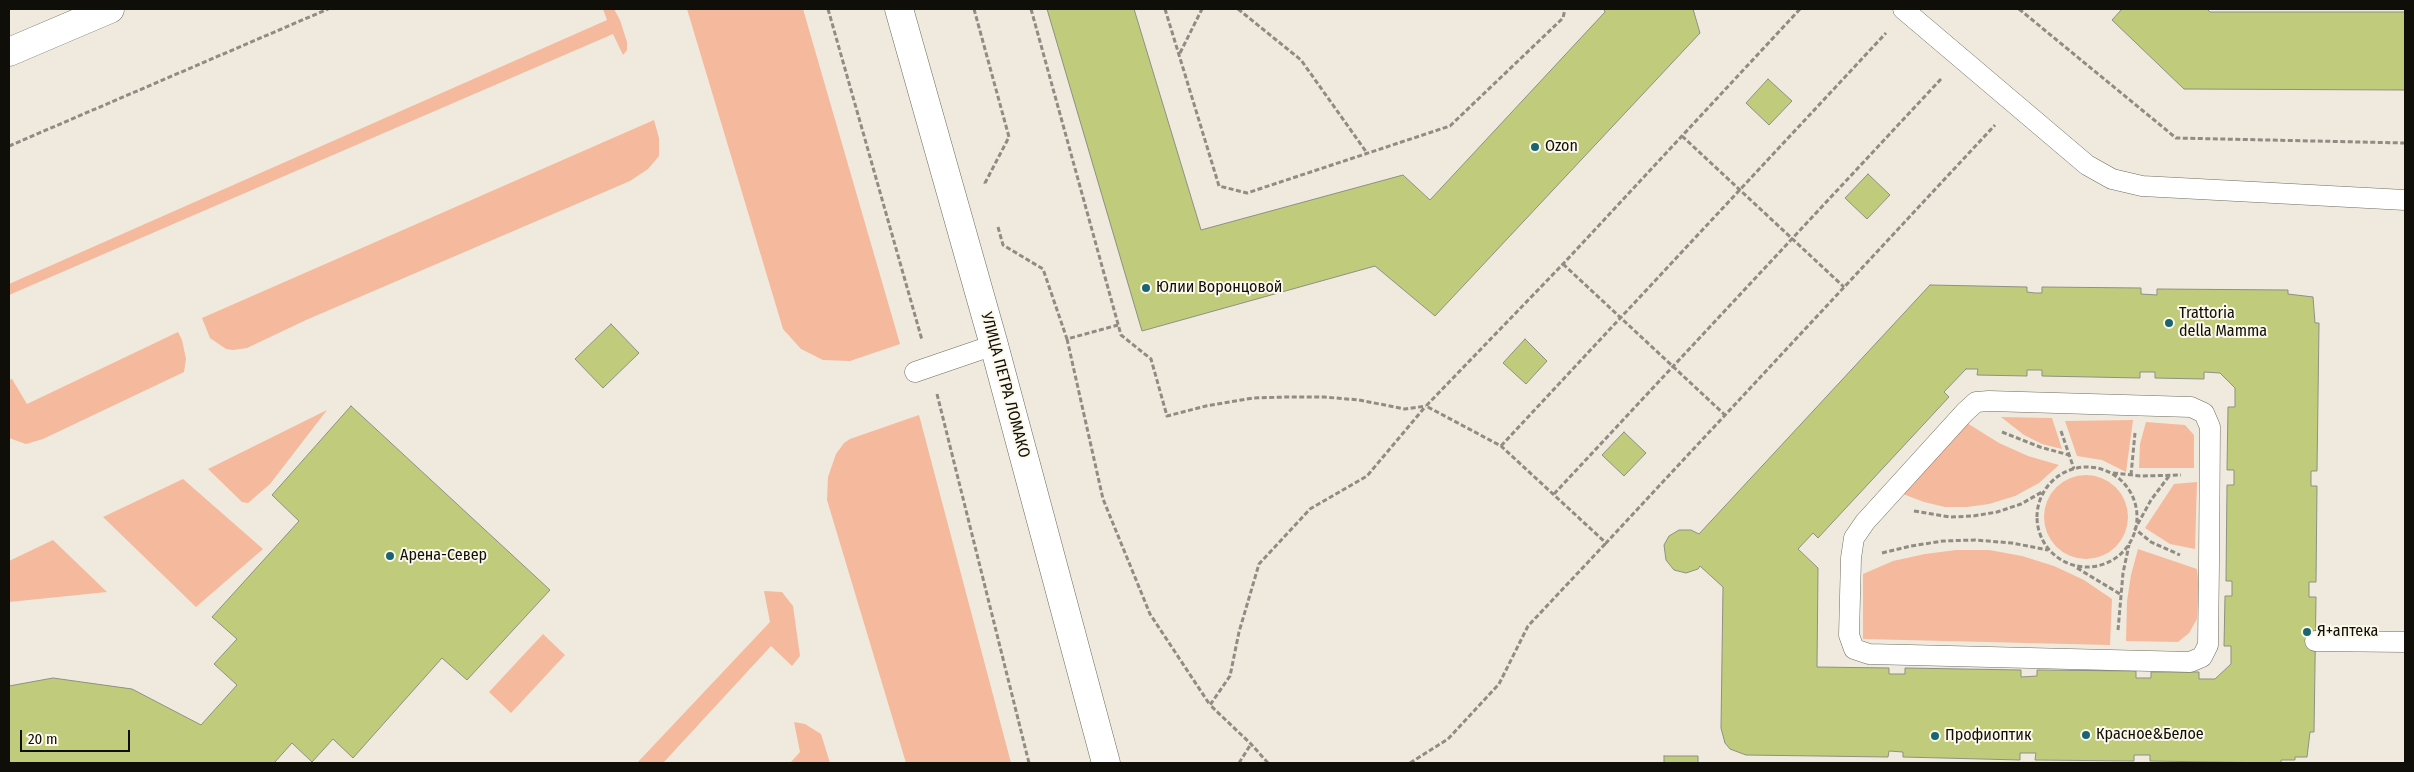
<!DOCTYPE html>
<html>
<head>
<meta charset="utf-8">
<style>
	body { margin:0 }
	#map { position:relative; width:2414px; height:772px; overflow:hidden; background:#efeadd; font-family:"Fira Sans Condensed",sans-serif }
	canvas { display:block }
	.frame { position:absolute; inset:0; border:10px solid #0f0e09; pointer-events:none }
	.scale { position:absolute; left:20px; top:730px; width:110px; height:22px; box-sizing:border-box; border:2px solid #0f0e09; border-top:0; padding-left:6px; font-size:15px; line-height:18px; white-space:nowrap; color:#0f0e09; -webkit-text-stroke:4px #fcf8ea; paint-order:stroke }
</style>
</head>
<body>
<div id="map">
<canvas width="2414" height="772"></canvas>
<div class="frame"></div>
<div class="scale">20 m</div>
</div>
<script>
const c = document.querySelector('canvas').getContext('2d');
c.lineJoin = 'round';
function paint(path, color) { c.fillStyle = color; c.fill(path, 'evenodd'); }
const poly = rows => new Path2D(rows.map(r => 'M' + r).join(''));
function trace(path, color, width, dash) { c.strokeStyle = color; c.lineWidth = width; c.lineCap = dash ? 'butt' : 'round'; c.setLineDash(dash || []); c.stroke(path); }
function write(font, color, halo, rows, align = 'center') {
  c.font = font + ' "Fira Sans Condensed",sans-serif'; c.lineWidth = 4; c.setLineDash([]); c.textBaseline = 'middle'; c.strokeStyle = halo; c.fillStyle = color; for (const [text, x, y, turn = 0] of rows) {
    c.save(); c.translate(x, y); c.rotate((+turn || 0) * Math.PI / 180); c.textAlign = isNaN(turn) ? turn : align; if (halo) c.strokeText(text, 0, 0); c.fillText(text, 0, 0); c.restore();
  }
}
paint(poly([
	[603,9,614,9,620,20,627,42,627,50,623,55,613,34,9,295,9,284,607,20],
	[687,9,803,9,900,344,850,361,823,360,801,349,783,329],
	[654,120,659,138,659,156,648,169,630,181,306,320,247,348,233,350,226,349,210,338,202,318],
	[178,332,182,340,186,359,184,372,43,439,26,444,9,438,9,380,12,379,27,404],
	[327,410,270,484,248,503,242,502,208,469],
	[919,415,1011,763,906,763,827,500,828,477,836,454,844,443,850,439],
	[2001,417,2052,418,2062,449,2042,444,2024,435],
	[2133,420,2126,472,2102,460,2077,456,2065,421],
	[2146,422,2185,425,2194,435,2194,468,2139,468,2140,444],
	[1967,423,1999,443,2028,456,2059,465,2039,483,2015,496,1989,504,1967,507,1945,507,1924,502,1903,494],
	'2044 517a42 42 0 1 1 84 0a42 42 0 1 1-84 0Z',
	[183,479,263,549,196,607,103,517],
	[2197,482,2195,549,2170,544,2145,528,2174,484],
	[53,540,107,592,9,602,9,561],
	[2138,549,2197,569,2199,587,2197,619,2189,633,2178,642,2126,641,2127,601,2131,575],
	[1956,550,1989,550,2022,556,2054,566,2084,580,2112,599,2110,645,1863,639,1863,574,1893,561,1925,554],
	[764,591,782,592,793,606,800,656,792,666,771,646,663,763,637,763,770,622],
	[543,634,565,655,511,713,489,692],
	[794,722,805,724,821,734,830,763,790,763,800,752]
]), '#f5b99d');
const building = poly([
	[1047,9,1134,9,1201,230,1403,175,1430,200,1605,12,1604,9,1693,9,1700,33,1435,316,1375,266,1142,331,1047,9],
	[2122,9,2207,9,2210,12,2405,12,2405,90,2184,89,2112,20,2122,9],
	[1768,79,1792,101,1769,125,1746,103,1768,79],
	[1868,174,1890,195,1867,219,1845,198,1868,174],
	[1930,285,2027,287,2027,292,2035,293,2042,293,2042,287,2141,288,2141,294,2157,295,2157,289,2288,290,2288,294,2313,297,2315,323,2319,323,2317,471,2311,471,2311,486,2317,486,2316,582,2309,582,2309,597,2316,597,2314,732,2310,732,2307,757,2295,757,2295,760,2281,760,2281,763,2150,761,2150,755,2134,755,2134,761,2035,760,2036,753,2020,753,2020,760,1903,757,1903,752,1889,751,1888,757,1746,755,1730,749,1725,743,1721,728,1723,587,1700,566,1698,569,1686,573,1674,570,1666,560,1664,545,1669,536,1679,530,1691,530,1699,534,1930,285],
	[1966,369,1978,369,1977,375,2027,376,2027,370,2042,370,2042,376,2140,378,2140,372,2155,372,2155,378,2204,379,2204,372,2220,373,2235,388,2235,407,2228,407,2227,470,2234,470,2234,485,2227,485,2226,581,2232,581,2232,596,2225,596,2224,646,2231,646,2231,664,2215,679,2199,679,2199,672,2151,672,2151,678,2136,678,2136,671,2037,670,2037,676,2021,677,2021,670,1905,668,1905,674,1889,674,1889,668,1817,667,1818,568,1798,549,1813,533,1818,538,1949,397,1944,392,1966,369],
	[611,324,639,353,603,388,575,359,611,324],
	[1525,339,1547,361,1526,384,1503,363,1525,339],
	[351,406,550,590,467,680,442,658,353,758,333,739,312,762,292,743,274,763,9,763,9,686,53,678,132,689,201,725,237,685,214,664,237,639,212,617,299,521,272,495,351,406],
	[1624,432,1646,453,1624,476,1602,455,1624,432],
	[1664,756,1698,756,1698,763,1664,763,1664,756]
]);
paint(building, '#c0cc7c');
trace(building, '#8d9083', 1);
const service = poly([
	[1903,9,2087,165,2112,179,2142,186,2405,200],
	[915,372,994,345],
	[1989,401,2191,407,2204,413,2210,427,2209,563,2208,645,2202,657,2190,662,1869,654,1854,649,1849,635,1851,558,1854,538,1865,522,1965,412,1976,402,1989,401],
	[2315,641,2405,642]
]);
const minor = poly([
	[899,9,994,345,1106,763],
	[9,52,110,9]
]);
trace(service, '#6f6c60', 21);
trace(minor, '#6f6c60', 29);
trace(poly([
	[828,9,922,340],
	[974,9,1009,137,985,183,986,185],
	[1031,9,1121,335,1151,359,1167,416,1206,406,1253,398,1287,397,1324,397,1359,400,1405,409,1426,406],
	[1165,9,1219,186,1247,193,1450,126,1563,18,1565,9],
	[1238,9,1301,60,1367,153],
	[1800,9,1563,264,1426,406,1501,446,1606,543,1995,125],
	[2019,9,2176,138,2405,143],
	[1180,53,1202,9],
	[1682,136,1844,287],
	[9,146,328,9],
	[998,227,1003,245,1043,269,1067,339,1118,325],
	[1563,264,1725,415],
	[1067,339,1103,499,1150,614,1210,705],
	[937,394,1029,763],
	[2061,431,2074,469],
	[2002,432,2040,447,2069,455],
	[1501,446,1886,33],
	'2037 517a50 50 0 1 1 100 0a50 50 0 1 1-100 0Z',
	[2113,473,2141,476,2181,475],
	[2131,475,2135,433],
	[2169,476,2151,500,2135,529,2151,542,2180,555],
	[1554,494,1941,79],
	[1914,511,1950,517,1973,516,1997,512,2021,504,2042,492],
	[1882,553,1911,546,1943,541,1975,540,2012,543,2048,550],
	[2077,568,2120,594],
	[2118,630,2123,573,2129,545],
	[1239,763,1251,744],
	[1268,763,1251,744,1210,705,1230,676,1239,632,1259,564,1310,509,1367,476,1425,407],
	[1410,763,1448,739,1499,684,1528,626,1606,543]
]), '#908c83', 3, [5, 2.5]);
trace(service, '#fff', 20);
trace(minor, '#fff', 28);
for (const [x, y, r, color] of [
	[1535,147,5,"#1b6571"],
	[1146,288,5,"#1b6571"],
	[2169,323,5,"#1b6571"],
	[390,556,5,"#1b6571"],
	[2307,632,5,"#1b6571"],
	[2086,735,5,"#1b6571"],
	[1935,736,5,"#1b6571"]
]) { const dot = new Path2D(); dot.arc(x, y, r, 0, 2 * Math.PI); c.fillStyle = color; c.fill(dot); trace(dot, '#fcf8ea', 2); }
write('16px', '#0f0e09', '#fcf8ea', [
	["Ozon",1545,147],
	["Юлии Воронцовой",1156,288],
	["Trattoria",2179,314],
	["della Mamma",2179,332],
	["Арена-Север",400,556],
	["Я+аптека",2317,632],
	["Красное&Белое",2096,735],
	["Профиоптик",1945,736]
], 'left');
write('16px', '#0f0e09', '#fcf8ea', [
	["УЛИЦА ПЕТРА ЛОМАКО",1005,385,75]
]);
</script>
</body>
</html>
